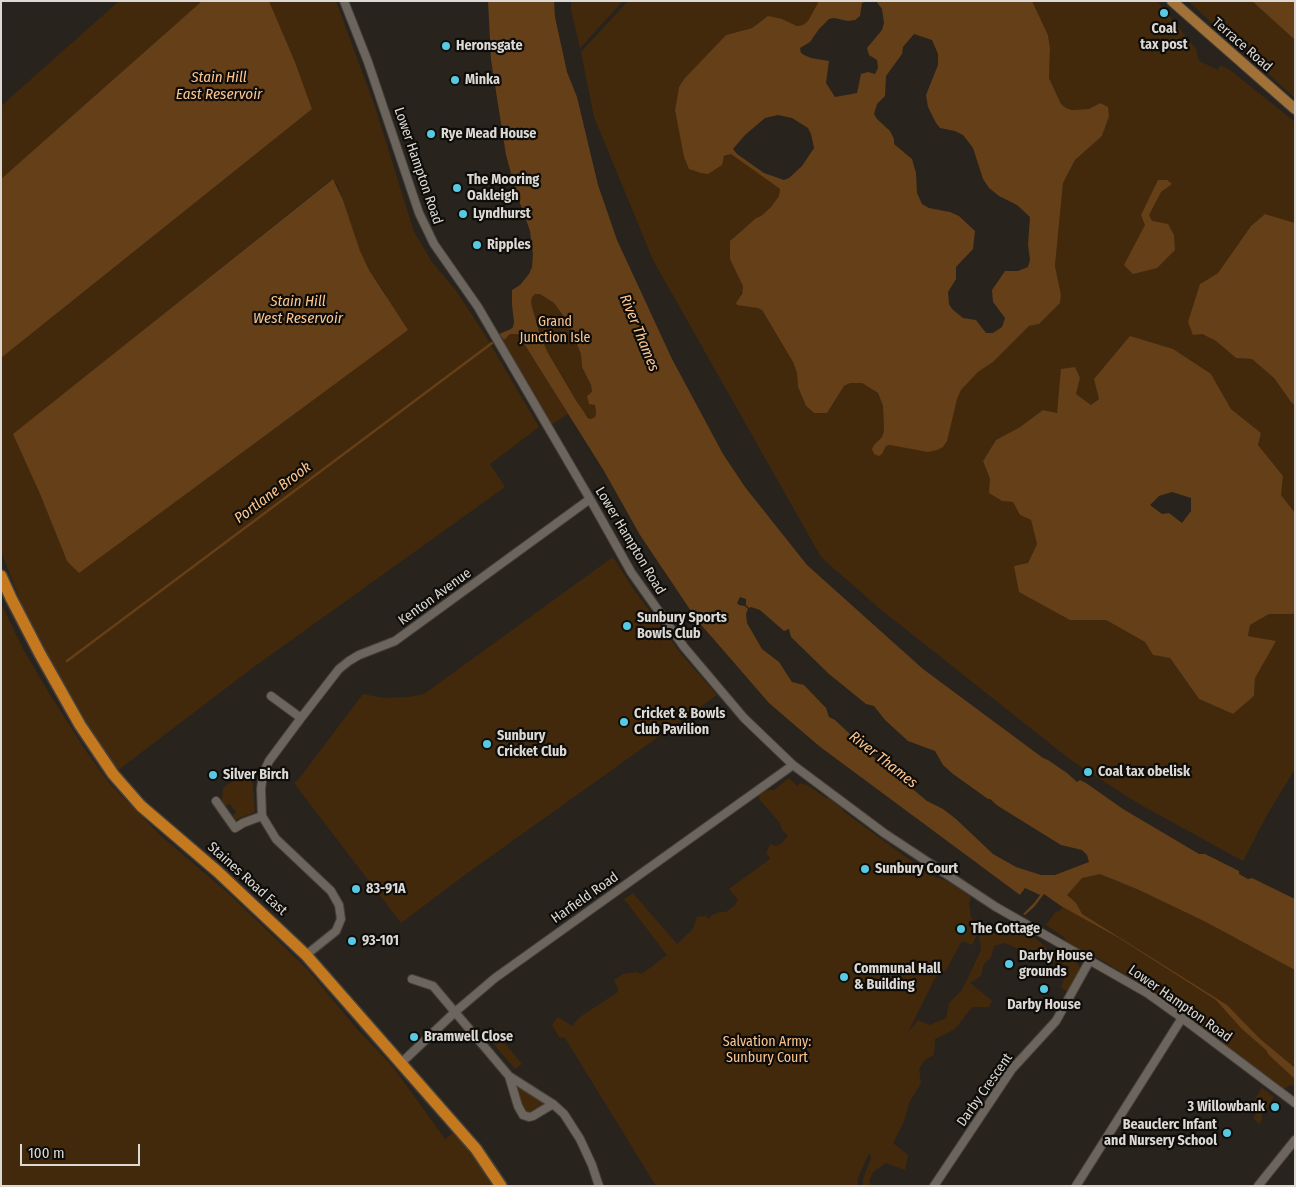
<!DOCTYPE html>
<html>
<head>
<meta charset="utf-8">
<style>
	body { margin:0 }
	#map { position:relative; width:1296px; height:1187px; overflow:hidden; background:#29231d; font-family:"Fira Sans Condensed",sans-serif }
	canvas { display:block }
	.frame { position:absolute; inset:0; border:2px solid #dcd8d4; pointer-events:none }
	.scale { position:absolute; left:20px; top:1144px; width:120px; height:22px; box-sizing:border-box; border:2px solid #dcd8d4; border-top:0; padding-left:6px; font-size:15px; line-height:18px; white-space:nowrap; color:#dcd8d4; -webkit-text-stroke:4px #0f0d0a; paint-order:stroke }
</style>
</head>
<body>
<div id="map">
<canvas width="1296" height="1187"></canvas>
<div class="frame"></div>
<div class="scale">100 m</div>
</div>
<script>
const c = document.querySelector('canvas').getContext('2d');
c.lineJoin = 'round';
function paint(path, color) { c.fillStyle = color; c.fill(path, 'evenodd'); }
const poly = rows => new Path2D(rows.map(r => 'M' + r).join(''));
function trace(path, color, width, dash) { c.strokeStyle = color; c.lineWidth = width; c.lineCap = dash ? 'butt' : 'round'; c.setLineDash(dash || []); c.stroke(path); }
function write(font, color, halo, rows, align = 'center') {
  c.font = font + ' "Fira Sans Condensed",sans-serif'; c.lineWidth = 4.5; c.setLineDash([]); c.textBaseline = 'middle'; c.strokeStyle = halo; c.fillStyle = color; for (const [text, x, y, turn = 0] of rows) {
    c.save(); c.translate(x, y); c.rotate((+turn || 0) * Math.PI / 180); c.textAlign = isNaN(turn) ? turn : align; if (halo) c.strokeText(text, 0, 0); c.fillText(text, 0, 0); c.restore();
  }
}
paint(poly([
	[119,1,202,1,1,179,1,106],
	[269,1,336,1,375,107,414,232,432,262,457,292,485,335,539,427,490,464,505,487,251,669,117,771,58,677,31,628,1,551,1,358,312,109,295,62],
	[332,179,337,184,343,200,360,252,369,270,386,295,67,561,40,494,14,434],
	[571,1,623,1,580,48,571,10],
	[628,1,819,1,808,21,803,25,797,26,782,19,765,18,752,28,726,35,684,79,679,87,675,110,677,120,681,134,684,157,722,158,731,154,780,189,779,196,771,207,761,216,756,218,733,238,743,286,738,305,757,308,762,310,793,362,797,373,798,387,806,406,814,413,827,413,844,386,850,383,862,383,878,393,883,406,884,431,882,437,874,445,882,454,886,446,890,445,904,447,957,399,961,390,978,372,993,362,1029,326,1039,324,1060,303,1061,295,1055,266,1063,183,1075,160,1102,136,1104,131,1100,103,1089,109,1072,110,1066,108,1061,104,1049,78,1050,48,1048,35,1032,1,1157,1,1196,49,1199,61,1218,70,1220,65,1230,70,1295,122,1295,223,1265,214,1251,226,1218,273,1200,284,1201,334,1216,341,1236,358,1252,359,1274,378,1291,402,1295,405,1295,513,1280,495,1283,476,1258,445,1261,433,1231,409,1211,374,1099,399,1091,405,1076,394,1080,378,1057,413,1043,410,1020,427,996,440,983,461,990,479,990,493,1002,501,1013,502,1020,515,1031,520,1037,544,1028,563,1070,620,1106,620,1145,642,1153,655,1170,658,1199,699,1233,714,1254,696,1255,678,1275,641,1248,636,1250,625,1269,614,1293,614,1295,611,1295,769,1267,815,1243,861,1139,804,1072,761,879,608,821,557,653,260,594,117,581,52],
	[1188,1,1252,1,1295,40,1295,98],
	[535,294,540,294,554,303,567,321,581,354,582,367,591,385,596,414,595,417,591,419,581,410,577,402,548,353,540,335,531,303,532,297],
	[518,333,568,414,551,425,503,340,510,334],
	[613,557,632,587,682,655,717,695,466,874,401,923,294,783,298,780,363,694,383,698,409,697,424,694],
	[1,603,23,649,49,693,86,751,110,784,161,836,228,893,307,969,357,1029,393,1067,445,1139,459,1129,501,1186,1,1186],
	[247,771,252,777,255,812,235,820,233,816,236,812,230,804,224,806,222,803,223,788],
	[789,778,797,786,800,783,809,786,826,798,831,798,842,806,843,811,914,863,935,877,945,880,971,897,969,903,971,918,981,926,972,945,962,941,946,970,935,978,908,1032,918,1020,930,1025,946,1018,949,1003,962,990,981,950,979,936,999,922,1029,932,1050,951,1058,947,1074,958,1081,969,1068,993,1061,987,1069,966,1053,962,1038,953,1030,959,1018,949,1005,943,994,946,991,957,983,966,981,976,970,983,992,1001,989,1007,972,1007,955,1029,935,1039,934,1055,925,1060,919,1069,921,1083,909,1103,904,1121,893,1143,908,1155,905,1170,886,1163,873,1172,869,1181,871,1186,863,1186,863,1179,871,1158,869,1153,857,1180,859,1186,656,1186,565,1038,559,1037,552,1025,558,1017,572,1026,580,1017,618,992,618,989,614,980,623,974,636,972,642,974,667,955,624,899,633,893,677,944,693,929,697,917,706,916,709,919,712,915,720,912,726,912,734,906,738,900,729,889,770,859,769,856,766,854,770,844,776,846,781,844,788,836,782,830,780,823,760,800,758,795,761,791,774,790],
	[1104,865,1110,878,1202,916,1221,930,1233,937,1238,935,1295,970,1295,1074,1290,1074,1295,1079,1295,1086,1291,1085,1282,1090,1276,1083,1244,1059,1242,1061,1219,1043,1221,1040,1210,1032,1206,1032,1203,1027,1156,995,1157,993,1091,954,1089,957,1064,943,1065,938,1046,925,1056,911,1058,912,1064,906,1057,883],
	[493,1029,522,1064,515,1069,486,1035],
	[509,1076,553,1104,533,1116,523,1115],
	[1262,1088,1274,1097,1266,1110,1262,1112,1262,1120,1259,1124,1253,1118,1261,1106,1254,1101]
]), '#43290c');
paint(poly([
	[202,1,269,1,295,62,312,109,1,358,1,179],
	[488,1,554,1,555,17,567,72,577,97,598,185,617,240,672,359,723,454,745,487,807,565,923,669,1043,758,1048,760,1067,773,1077,782,1080,780,1086,783,1123,809,1199,854,1205,854,1239,871,1239,874,1248,879,1252,878,1295,899,1295,970,1204,921,1139,890,1100,874,1082,878,1067,895,1076,903,1082,914,1227,1005,1259,1038,1295,1068,1295,1079,1269,1055,1266,1050,1241,1028,1216,1000,1119,938,1061,906,1044,894,1034,907,1025,915,1023,914,1034,903,1040,895,1025,888,1020,895,819,746,769,703,697,620,640,535,604,471,518,334,510,334,504,340,499,334,511,329,513,327,514,322,512,305,512,290,520,285,529,274,532,267,533,254,530,231,517,195,506,155,491,60],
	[535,294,540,294,554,303,567,321,581,354,582,367,591,385,592,392,587,396,589,404,595,405,596,414,595,417,591,419,588,418,577,402,548,353,540,335,531,303,532,297],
	[740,597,746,599,746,605,749,608,751,607,760,610,784,631,789,629,791,637,829,674,866,704,874,706,885,720,908,741,935,751,943,765,953,774,988,799,990,799,998,806,1061,845,1082,850,1087,855,1089,862,1055,875,1041,875,1016,867,993,854,956,819,943,809,927,801,903,781,903,776,896,771,894,773,872,756,869,746,851,735,835,720,829,717,826,708,804,685,792,682,779,662,762,649,747,623,746,614,748,609,745,606,739,605,737,603],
	[819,1,866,1,862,3,860,16,855,20,848,21,834,18,829,19,819,29,810,42,800,48,801,53,804,55,811,58,829,61,826,83,835,97,857,93,861,74,868,72,875,74,878,68,877,60,869,55,867,48,882,30,884,23,882,9,876,1,1032,1,1048,35,1050,48,1049,78,1061,104,1066,108,1072,110,1089,109,1100,103,1108,107,1109,116,1102,136,1075,160,1063,183,1055,266,1061,295,1060,303,1039,324,1029,326,993,362,978,372,961,390,957,399,947,441,943,447,937,450,928,452,890,445,886,446,882,454,879,456,874,454,872,449,874,445,882,437,884,431,883,406,878,393,862,383,850,383,844,386,827,413,814,413,806,406,798,387,797,373,793,362,762,310,757,308,737,305,736,303,742,294,743,286,730,259,730,241,756,218,761,216,771,207,779,196,780,189,731,154,724,156,722,165,708,174,701,173,689,169,684,157,675,110,679,87,684,79,726,35,752,28,768,16,782,19,797,26,803,25,808,21],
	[914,34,932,40,938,54,938,65,926,95,928,107,936,123,940,128,955,131,963,135,973,148,983,179,989,188,999,196,1017,205,1030,217,1028,245,1030,260,1028,267,1018,271,1005,271,992,290,993,302,1005,318,1002,327,993,333,986,333,976,320,963,318,952,309,949,304,948,292,956,279,956,267,973,249,975,231,959,216,950,212,929,208,922,204,917,193,916,173,912,159,894,144,894,139,890,131,877,119,874,114,877,104,885,96,886,76,902,54,903,47],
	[778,115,792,118,808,128,811,134,814,148,802,166,789,178,784,180,764,173,737,154,733,149,745,135,765,118],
	[1252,1,1295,1,1295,40],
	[333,179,343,200,360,251,369,270,408,330,79,573,67,561,40,494,13,434],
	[1158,180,1167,180,1172,184,1161,192,1149,215,1152,221,1168,224,1174,235,1175,250,1157,268,1133,274,1124,265,1145,225,1141,215],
	[1265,214,1295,223,1295,405,1291,402,1274,378,1252,359,1236,358,1216,341,1202,334,1193,335,1188,322,1200,284,1218,273,1251,226],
	[1130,336,1173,349,1211,374,1231,409,1261,433,1258,445,1283,476,1281,495,1295,513,1295,611,1293,614,1269,614,1250,625,1248,636,1276,641,1255,678,1254,696,1233,714,1199,699,1170,658,1153,655,1145,642,1106,620,1070,620,1019,592,1014,566,1028,563,1037,544,1031,520,1020,515,1013,502,1002,501,989,493,990,479,983,461,996,440,1020,427,1043,410,1057,413,1061,369,1075,367,1080,378,1076,394,1091,405,1099,399,1094,379],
	[1172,492,1191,498,1191,511,1182,523,1169,513,1162,514,1150,505,1159,496]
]), '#643f17');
trace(poly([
	[67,661,492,343]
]), '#643f17', 2.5);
const minor = poly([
	[344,1,368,62,419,213,434,244,478,307,590,499,631,572,684,647,744,718,793,765,884,833,996,907,1147,993,1182,1018,1295,1103],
	[271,696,301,718],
	[216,801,235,828,243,823,262,816],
	[306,955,336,931,341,919,339,905,331,891,276,839,262,816,261,789,263,774,269,761,301,718,339,669,349,661,359,655,395,641,590,499],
	[412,979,433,986,509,1076,553,1104,564,1114,580,1139,592,1165,599,1186],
	[400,1064,455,1012,495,978,793,765],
	[509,1076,518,1106,523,1115,529,1117,533,1116,553,1104],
	[934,1186,1012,1069,1056,1021,1090,960],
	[1076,1186,1182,1018],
	[1258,1186,1295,1140]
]);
const major = poly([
	[1172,1,1295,109]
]);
const highway = poly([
	[1,576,11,598,40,654,80,725,113,774,141,806,218,872,306,955,476,1149,501,1186]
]);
trace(minor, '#46413c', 10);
trace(major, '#46413c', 12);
trace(highway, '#46413c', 14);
trace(minor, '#6c655e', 8);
trace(major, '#a17138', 10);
trace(highway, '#c4791f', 11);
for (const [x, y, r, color] of [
	[1164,13,5,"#57c9e2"],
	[446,46,5,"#57c9e2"],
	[455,80,5,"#57c9e2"],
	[431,134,5,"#57c9e2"],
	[457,188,5,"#57c9e2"],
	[463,214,5,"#57c9e2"],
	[477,245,5,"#57c9e2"],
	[627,626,5,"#57c9e2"],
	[624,722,5,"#57c9e2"],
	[487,744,5,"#57c9e2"],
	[1088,772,5,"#57c9e2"],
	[213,775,5,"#57c9e2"],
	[865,869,5,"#57c9e2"],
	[356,889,5,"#57c9e2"],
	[961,929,5,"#57c9e2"],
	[352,941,5,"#57c9e2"],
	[1009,964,5,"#57c9e2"],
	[844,977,5,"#57c9e2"],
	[1044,989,5,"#57c9e2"],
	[414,1037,5,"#57c9e2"],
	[1275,1107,5,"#57c9e2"],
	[1227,1133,5,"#57c9e2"]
]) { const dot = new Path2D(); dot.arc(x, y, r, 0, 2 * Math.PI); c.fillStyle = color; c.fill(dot); trace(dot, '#0f0d0a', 2); }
write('bold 14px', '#dcd8d4', '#0f0d0a', [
	["Coal",1164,29,"center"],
	["tax post",1164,45,"center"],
	["Heronsgate",456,46],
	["Minka",465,80],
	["Rye Mead House",441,134],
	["The Mooring",467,180],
	["Oakleigh",467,196],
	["Lyndhurst",473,214],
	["Ripples",487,245],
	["Sunbury Sports",637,618],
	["Bowls Club",637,634],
	["Cricket & Bowls",634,714],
	["Club Pavilion",634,730],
	["Sunbury",497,736],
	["Cricket Club",497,752],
	["Coal tax obelisk",1098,772],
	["Silver Birch",223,775],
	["Sunbury Court",875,869],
	["83-91A",366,889],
	["The Cottage",971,929],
	["93-101",362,941],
	["Darby House",1019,956],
	["grounds",1019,972],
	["Communal Hall",854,969],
	["& Building",854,985],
	["Darby House",1044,1005,"center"],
	["Bramwell Close",424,1037],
	["3 Willowbank",1265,1107,"right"],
	["Beauclerc Infant",1217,1125,"right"],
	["and Nursery School",1217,1141,"right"]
], 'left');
write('14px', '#dcd8d4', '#0f0d0a', [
	["Terrace Road",1242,45,41],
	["Lower Hampton Road",418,166,71],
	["Lower Hampton Road",630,541,59],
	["Kenton Avenue",435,597,-36],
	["Staines Road East",247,879,42],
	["Harfield Road",585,898,-35],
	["Lower Hampton Road",1180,1004,35],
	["Darby Crescent",985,1090,-55]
]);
write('14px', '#fbc490', '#0f0d0a', [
	["Grand",555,322],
	["Junction Isle",555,338],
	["Salvation Army:",767,1042],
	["Sunbury Court",767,1058]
]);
write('italic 15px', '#fdc691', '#0f0d0a', [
	["Stain Hill",219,78],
	["East Reservoir",219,95],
	["Stain Hill",298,302],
	["West Reservoir",298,319],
	["River Thames",639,333,68],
	["Portlane Brook",273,493,-37],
	["River Thames",883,760,38]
]);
</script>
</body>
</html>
